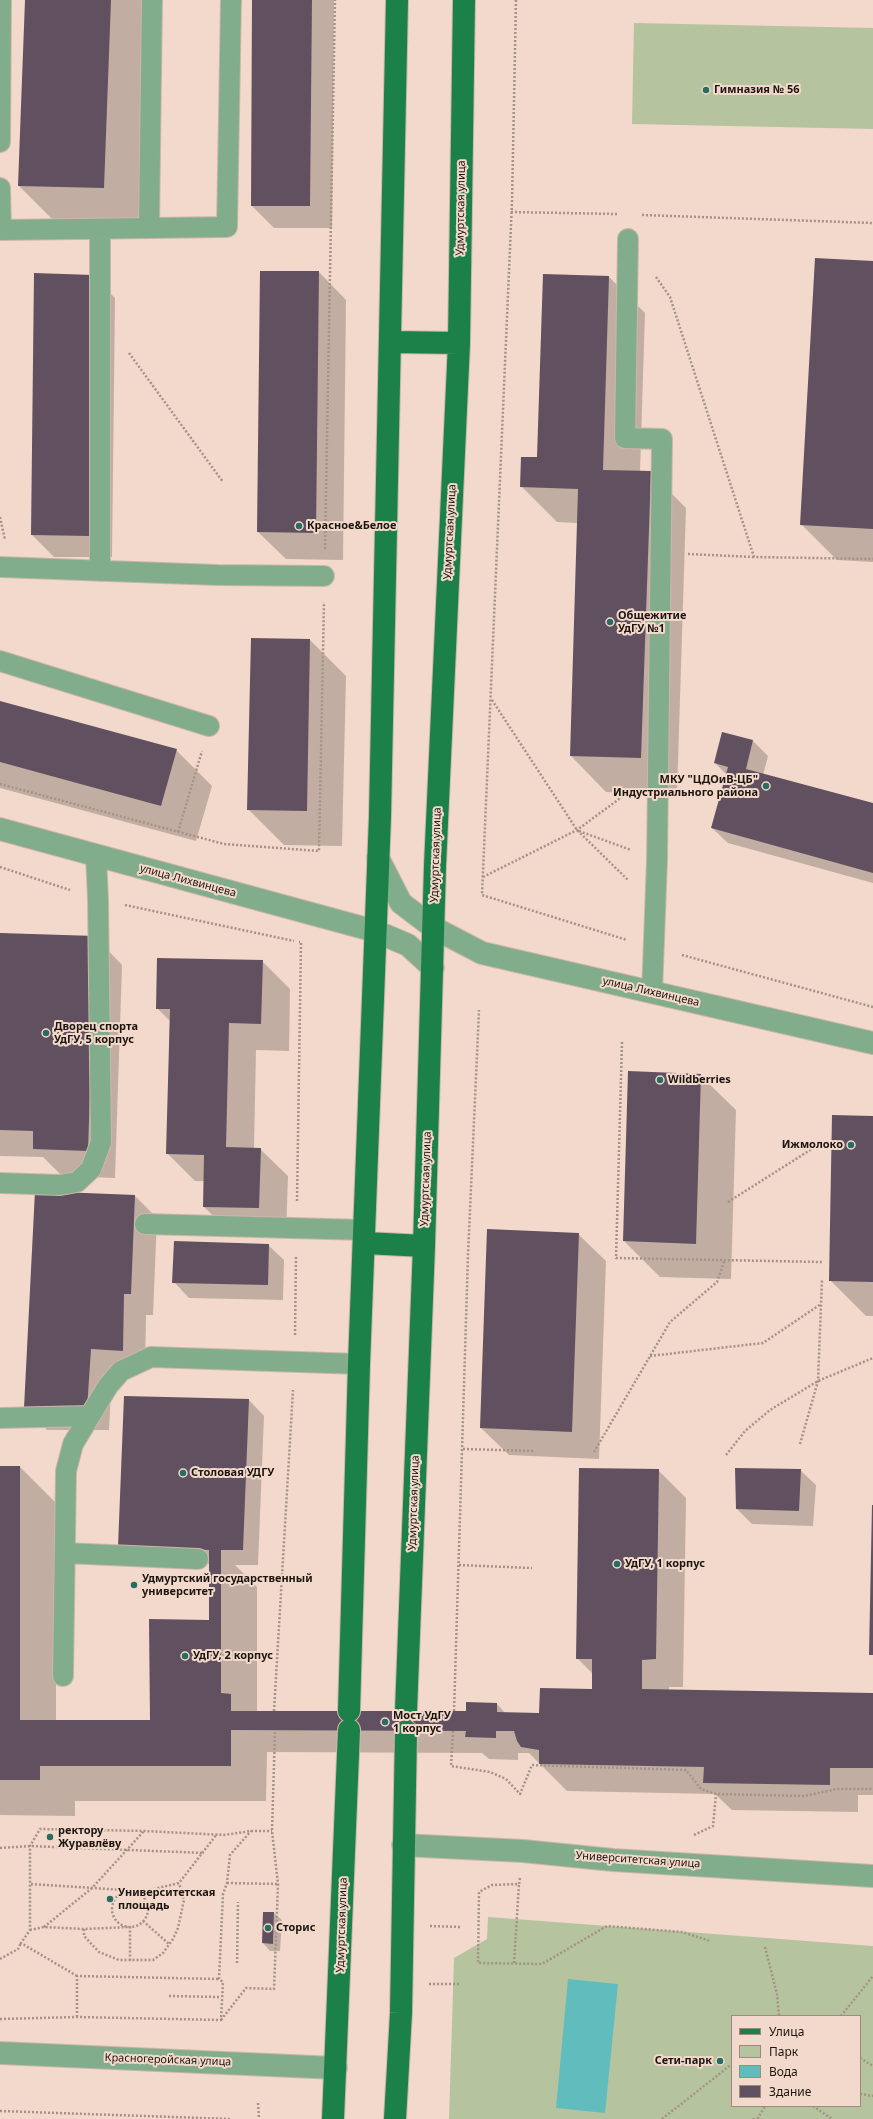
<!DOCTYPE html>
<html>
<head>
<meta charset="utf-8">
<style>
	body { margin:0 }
	#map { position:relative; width:873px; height:2119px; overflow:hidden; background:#f2d9cb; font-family:"Noto Sans",sans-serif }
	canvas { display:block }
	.legend { position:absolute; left:731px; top:2015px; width:130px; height:92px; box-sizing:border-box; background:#f2d9cb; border:1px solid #9d8b80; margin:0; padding:5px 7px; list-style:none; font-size:12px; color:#1d1510 }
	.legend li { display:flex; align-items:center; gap:8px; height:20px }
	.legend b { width:20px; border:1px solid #9d8b80 }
</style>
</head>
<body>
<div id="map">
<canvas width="873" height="2119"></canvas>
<ul class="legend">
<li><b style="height:5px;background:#1b8149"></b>Улица</li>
<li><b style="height:11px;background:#b5c49e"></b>Парк</li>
<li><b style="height:11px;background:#61bdbd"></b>Вода</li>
<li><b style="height:11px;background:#615060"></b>Здание</li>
</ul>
</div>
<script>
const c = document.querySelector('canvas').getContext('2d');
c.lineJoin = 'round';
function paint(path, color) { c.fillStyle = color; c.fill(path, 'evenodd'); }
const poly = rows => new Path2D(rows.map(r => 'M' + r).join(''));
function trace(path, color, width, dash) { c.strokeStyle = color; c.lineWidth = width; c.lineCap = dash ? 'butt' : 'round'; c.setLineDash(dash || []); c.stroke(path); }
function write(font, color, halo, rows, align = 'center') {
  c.font = font + ' "Noto Sans",sans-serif'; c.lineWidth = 4; c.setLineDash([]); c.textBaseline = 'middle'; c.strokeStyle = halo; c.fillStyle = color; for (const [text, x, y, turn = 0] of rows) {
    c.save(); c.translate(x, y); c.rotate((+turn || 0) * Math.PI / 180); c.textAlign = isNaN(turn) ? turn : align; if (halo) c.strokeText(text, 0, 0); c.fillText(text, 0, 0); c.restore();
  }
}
paint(poly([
	[634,23,873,28,873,129,632,124],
	[488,1917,873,1946,873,2119,449,2119,454,1958,487,1939],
	[732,2016,860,2016,860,2106,732,2106]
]), '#b5c49e');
paint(poly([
	[568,1979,618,1984,605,2113,556,2108]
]), '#61bdbd');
paint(poly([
	[26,0,148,0,139,224,55,222,19,186],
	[253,0,334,0,332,228,274,228,252,206],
	[873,262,873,562,837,560,801,524],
	[319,272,346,300,343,560,286,559,258,532],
	[93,276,115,298,112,557,54,557,32,535],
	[544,276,609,277,645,313,640,472,650,472,686,508,677,794,606,792,571,756,578,523,557,522,521,486,538,458],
	[310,640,346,676,342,846,284,845,248,809],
	[0,702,176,750,212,786,196,841,0,788],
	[723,733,753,741,768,756,763,775,873,805,873,883,728,843,712,828,727,775,715,763],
	[0,934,95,937,122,965,115,1178,62,1176,43,1157,0,1156],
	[262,961,290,989,289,1051,256,1050,254,1148,260,1149,288,1176,286,1236,232,1234,204,1207,205,1181,195,1181,167,1153,170,1021,157,1008],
	[700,1075,736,1110,731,1279,660,1277,624,1241],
	[873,1117,873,1316,866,1316,830,1280],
	[135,1196,157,1218,153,1315,146,1315,145,1372,112,1371,109,1430,47,1430,25,1408],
	[578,1234,606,1261,599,1459,509,1455,481,1428],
	[268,1245,284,1260,283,1300,189,1298,174,1282],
	[249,1400,264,1416,258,1565,235,1565,257,1587,257,1712,467,1712,497,1704,505,1713,540,1714,593,1690,593,1674,577,1658,658,1470,686,1498,683,1687,669,1687,669,1691,873,1694,873,1795,858,1795,858,1812,732,1810,715,1794,567,1791,529,1753,518,1753,518,1760,489,1759,482,1753,267,1752,266,1801,75,1801,75,1816,0,1815,0,1467,20,1467,56,1503,56,1721,151,1721,210,1621,210,1564,134,1562],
	[800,1470,816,1485,813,1526,752,1524,737,1509],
	[274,1913,282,1920,280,1951,270,1951,263,1943]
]), '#0003');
paint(poly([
	[25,0,111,0,104,188,18,186],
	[252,0,312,0,310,206,251,206],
	[815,258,873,261,873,529,800,525],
	[260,271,319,271,316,533,257,532],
	[34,273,93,275,90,536,31,535],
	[543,274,609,276,603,470,651,471,641,758,570,756,578,489,520,487,521,457,537,457],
	[251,638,310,639,307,811,247,810],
	[0,701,177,749,161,806,0,762],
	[722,732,753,740,746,769,873,803,873,873,711,828,728,767,714,763],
	[0,933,95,936,88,1151,33,1149,33,1131,0,1130],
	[157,958,263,960,261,1024,229,1023,226,1147,261,1148,259,1208,203,1207,204,1155,166,1154,170,1009,156,1009],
	[628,1071,701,1074,696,1244,623,1241],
	[832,1115,873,1116,873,1282,829,1281],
	[35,1191,135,1195,131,1294,124,1294,123,1351,91,1349,87,1409,24,1408],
	[487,1229,579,1233,572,1432,480,1428],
	[174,1241,269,1244,268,1285,172,1283],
	[124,1396,249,1399,243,1550,221,1550,221,1693,231,1694,231,1711,466,1711,466,1702,497,1703,497,1712,539,1713,540,1688,592,1689,592,1659,576,1659,579,1468,659,1469,656,1659,642,1660,642,1689,873,1693,873,1768,830,1768,830,1785,703,1783,704,1767,539,1764,539,1750,521,1747,517,1741,514,1731,496,1731,496,1738,465,1737,466,1731,231,1730,231,1766,40,1766,40,1780,0,1780,0,1466,20,1466,20,1720,150,1720,149,1619,209,1620,209,1550,118,1547],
	[735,1468,801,1469,799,1511,736,1509],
	[872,1505,873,1505,873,1655,869,1655],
	[263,1912,274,1912,273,1944,262,1943]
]), '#615060');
const service = poly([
	[0,142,1,0],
	[0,188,1,230],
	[149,227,152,0],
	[100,229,100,571],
	[0,230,227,227,231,0],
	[628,239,625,438,662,439,657,860,652,993],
	[0,567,217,575,324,576],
	[0,661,209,726],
	[0,1183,60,1185,77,1182,91,1169,101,1142,98,899,96,856],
	[145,1224,365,1230],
	[0,1418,90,1416],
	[65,1553,198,1559],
	[63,1676,66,1471,73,1444,108,1386,121,1371,151,1357,359,1364]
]);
const minor = poly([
	[378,858,401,903,434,928,482,953,873,1043],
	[403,1845,523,1851,613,1860,873,1876]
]);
const tertiary = poly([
	[0,829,375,931,408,945,433,968],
	[0,2053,336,2068]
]);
const primary = poly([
	[391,342,459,343],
	[365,1243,424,1246],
	[349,1711,359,1364,380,816,397,0],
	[406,1711,424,1246,435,866,459,343,464,0],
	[333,2119,349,1730],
	[395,2119,401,2013,406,1731]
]);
trace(service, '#ccb6a9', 22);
trace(minor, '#ccb6a9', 24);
trace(tertiary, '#ccb6a9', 24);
trace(primary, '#ccb6a9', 24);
trace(poly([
	[516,0,512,202,482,895,627,940],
	[511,212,617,214],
	[642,215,873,223],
	[656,277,670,297,754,557,873,559],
	[129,353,223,482],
	[0,517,5,540],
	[325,549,335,0],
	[688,554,754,557],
	[492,700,577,830,628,880],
	[0,784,224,844,319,851,324,602],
	[579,831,631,850],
	[178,832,202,751],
	[0,867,70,890],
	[483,877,577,830,630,791],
	[125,905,294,941],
	[682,955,873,1007],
	[622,1042,616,1258,822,1262],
	[297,1201,301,942,299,942],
	[728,1202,826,1140],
	[295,1335,296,1256],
	[650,1356,763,1343,821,1304],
	[800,1444,818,1381,822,1280],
	[463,1449,535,1451],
	[594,1452,670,1322,717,1282,725,1259],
	[726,1455,745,1431,770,1410,818,1381,873,1358],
	[459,1565,532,1568],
	[274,1711,293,1390],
	[454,1711,468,1255,479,1010],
	[453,1731,451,1766,490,1772,506,1779,520,1794,532,1765,686,1770,701,1789,716,1794,804,1796,837,1789,873,1789],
	[694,1835,713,1826,716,1794],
	[0,1848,30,1846,204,1853],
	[520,1878,519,1884,492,1885,479,1892,478,1963,542,1964,607,1926,682,1932,710,1941],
	[227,1883,278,1884],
	[31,1884,124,1890],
	'112 1909a18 18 0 1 1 36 0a18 18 0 1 1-36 0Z',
	[138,1893,179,1883,217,1834],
	[143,1921,169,1944],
	[430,1926,461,1927],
	[44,1927,92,1888,144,1831],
	[84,1929,84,1936,99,1952,119,1960,153,1960,163,1953,173,1939,178,1928,184,1900,179,1883],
	[30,1930,44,1927,84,1929,130,1927,130,1961],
	[765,1947,777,1994,779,2016],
	[0,1959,18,1949,21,1943],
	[237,1963,238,1902],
	[514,1963,519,1884],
	[77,1976,21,1943,30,1930,30,1846,40,1829,144,1831,224,1835,251,1831,272,1831],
	[429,1984,459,1984],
	[169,1996,219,1997],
	[841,2016,873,1976],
	[77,2017,77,1976,219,1979],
	[0,2019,77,2017,221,2020,223,1982,219,1979,223,1894,227,1883,230,1855,251,1831],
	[221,2020,246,1988,274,1989,278,1884,272,1831,275,1731],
	[860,2058,873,2066],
	[860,2094,873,2096],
	[258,2103,259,2119],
	[813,2106,832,2119],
	[0,2111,231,2119],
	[662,2119,732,2064],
	[753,2119,758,2118,765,2106]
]), '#a49287', 2.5, [2, 2]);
trace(service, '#81ad8d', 20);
trace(minor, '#81ad8d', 22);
trace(tertiary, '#81ad8d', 22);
trace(primary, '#1b8149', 22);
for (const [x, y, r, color] of [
	[706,90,4,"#276d61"],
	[299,526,4,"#276d61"],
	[610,622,4,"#276d61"],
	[766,786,4,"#276d61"],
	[46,1033,4,"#276d61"],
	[660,1080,4,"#276d61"],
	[851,1145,4,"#276d61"],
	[183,1473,4,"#276d61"],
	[617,1564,4,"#276d61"],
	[134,1585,4,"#276d61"],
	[185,1656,4,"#276d61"],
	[385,1722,4,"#276d61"],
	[50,1837,4,"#276d61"],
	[110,1899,4,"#276d61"],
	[268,1928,4,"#276d61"],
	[720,2061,4,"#276d61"]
]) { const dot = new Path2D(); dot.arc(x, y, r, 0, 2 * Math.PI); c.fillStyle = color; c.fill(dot); trace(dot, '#f2d9cb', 1.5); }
write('bold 11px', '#1d1510', '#f2d9cb', [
	["Гимназия № 56",714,90],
	["Красное&Белое",307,526],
	["Общежитие",618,616],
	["УдГУ №1",618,629],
	["МКУ \"ЦДОиВ-ЦБ\"",758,780,"right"],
	["Индустриального района",758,793,"right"],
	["Дворец спорта",54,1027],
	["УдГУ, 5 корпус",54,1040],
	["Wildberries",668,1080],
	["Ижмолоко",843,1145,"right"],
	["Столовая УДГУ",191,1473],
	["УдГУ, 1 корпус",625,1564],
	["Удмуртский государственный",142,1579],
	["университет",142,1592],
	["УдГУ, 2 корпус",193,1656],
	["Мост УдГУ",393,1716],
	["1 корпус",393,1729],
	["ректору",58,1831],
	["Журавлёву",58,1844],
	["Университетская",118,1893],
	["площадь",118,1906],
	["Сторис",276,1928],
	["Сети-парк",712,2061,"right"]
], 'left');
write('11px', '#1d1510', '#f2d9cb', [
	["Удмуртская улица",461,208,-89],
	["Удмуртская улица",450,532,-87],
	["Удмуртская улица",436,855,-88],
	["улица Лихвинцева",188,881,15],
	["улица Лихвинцева",651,992,13],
	["Удмуртская улица",426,1179,-88],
	["Удмуртская улица",414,1503,-88],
	["Университетская улица",638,1860,4],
	["Удмуртская улица",342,1925,-88],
	["Красногеройская улица",168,2060,2]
]);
</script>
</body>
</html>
